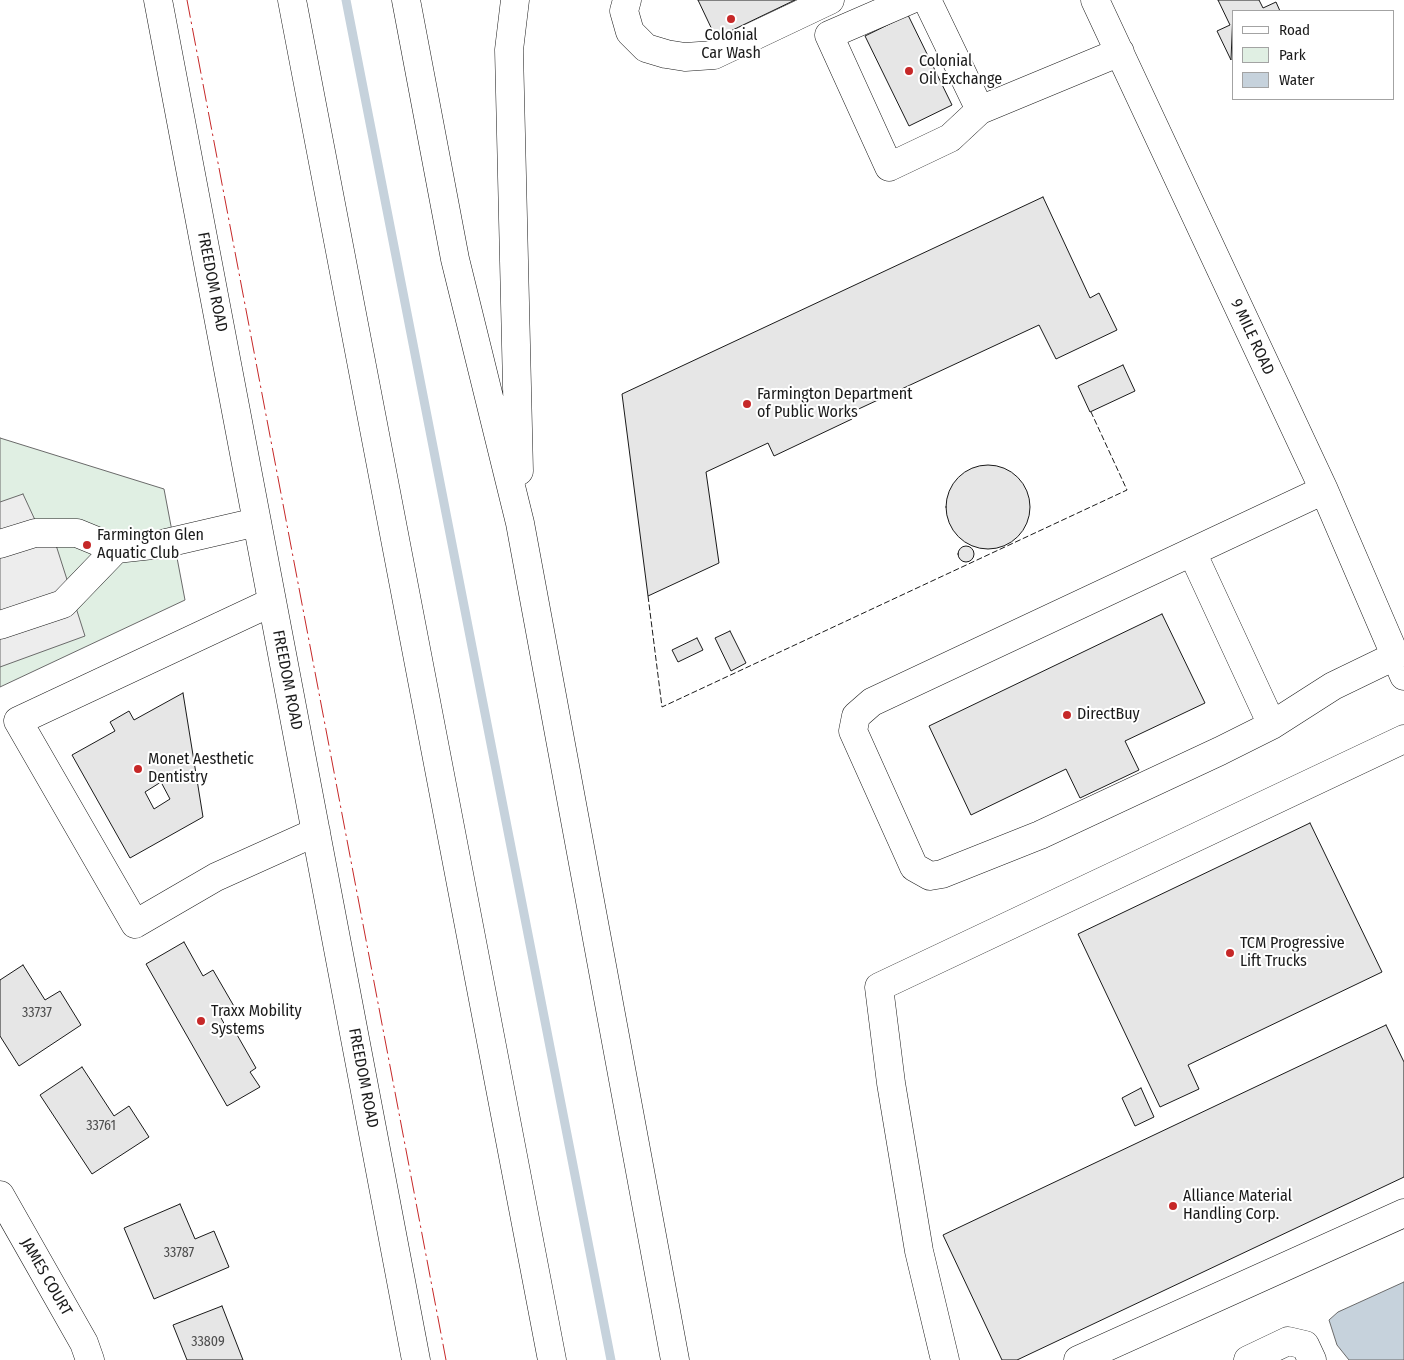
<!DOCTYPE html>
<html>
<head>
<meta charset="utf-8">
<style>
	body { margin:0 }
	#map { position:relative; width:1404px; height:1360px; overflow:hidden; background:#fff; font-family:"Fira Sans Condensed",sans-serif }
	canvas { display:block }
	.legend { position:absolute; left:1232px; top:10px; width:162px; height:90px; box-sizing:border-box; background:#fff; border:1px solid #a3a3a3; margin:0; padding:6px 9px; list-style:none; font-size:15px; color:#1a1a1a }
	.legend li { display:flex; align-items:center; gap:10px; height:25px }
	.legend b { width:25px; border:1px solid #a3a3a3 }
</style>
</head>
<body>
<div id="map">
<canvas width="1404" height="1360"></canvas>
<ul class="legend">
<li><b style="height:6px;background:#fff"></b>Road</li>
<li><b style="height:14px;background:#e0efe3"></b>Park</li>
<li><b style="height:14px;background:#c6d2dc"></b>Water</li>
</ul>
</div>
<script>
const c = document.querySelector('canvas').getContext('2d');
c.lineJoin = 'round';
function paint(path, color) { c.fillStyle = color; c.fill(path, 'evenodd'); }
const poly = rows => new Path2D(rows.map(r => 'M' + r).join(''));
function trace(path, color, width, dash) { c.strokeStyle = color; c.lineWidth = width; c.lineCap = dash ? 'butt' : 'round'; c.setLineDash(dash || []); c.stroke(path); }
function write(font, color, halo, rows, align = 'center') {
  c.font = font + ' "Fira Sans Condensed",sans-serif'; c.lineWidth = 4; c.setLineDash([]); c.textBaseline = 'middle'; c.strokeStyle = halo; c.fillStyle = color; for (const [text, x, y, turn = 0] of rows) {
    c.save(); c.translate(x, y); c.rotate((+turn || 0) * Math.PI / 180); c.textAlign = isNaN(turn) ? turn : align; if (halo) c.strokeText(text, 0, 0); c.fillText(text, 0, 0); c.restore();
  }
}
const green = poly([
	[0,438,164,489,185,600,0,687,0,438]
]);
paint(green, '#e0efe3');
trace(green, '#6a6a6a', 1);
const parking = poly([
	[23,494,35,520,48,520,85,636,0,667,0,502,23,494]
]);
paint(parking, '#ededed');
trace(parking, '#6a6a6a', 1);
const water = poly([
	[1404,1282,1404,1360,1349,1360,1337,1345,1329,1320,1338,1312,1404,1282]
]);
paint(water, '#c6d2dc');
trace(water, '#6a6a6a', 1);
trace(poly([
	[346,0,611,1360]
]), '#c6d2dc', 9);
const building = poly([
	[698,0,795,0,716,38,698,0],
	[1218,0,1259,0,1263,8,1276,2,1280,11,1233,11,1231,60,1217,31,1230,25,1218,0],
	[908,15,952,105,909,126,865,36,908,15],
	[1043,197,1090,298,1099,293,1117,330,1056,359,1039,325,850,413,852,419,774,456,768,443,706,472,719,563,648,596,622,394,1043,197],
	[1123,365,1135,391,1090,412,1078,386,1123,365],
	'946 507a42 42 0 1 1 84 0a42 42 0 1 1-84 0Z',
	'958 554a8 8 0 1 1 16 0a8 8 0 1 1-16 0Z',
	[1162,614,1205,703,1125,741,1139,770,1080,798,1066,769,971,815,929,726,1162,614],
	[730,631,746,663,731,671,715,638,730,631],
	[697,638,703,650,678,662,672,650,697,638],
	[183,693,203,817,130,858,72,755,115,731,110,722,129,711,134,720,183,693],
	[161,782,170,799,154,809,145,792,161,782],
	[1310,823,1382,972,1188,1065,1199,1089,1160,1107,1078,934,1310,823],
	[184,942,203,976,213,970,235,1008,220,1016,227,1029,232,1026,256,1068,250,1072,260,1087,227,1106,146,964,184,942],
	[23,965,45,1000,60,991,81,1025,19,1066,0,1036,0,980,23,965],
	[1386,1025,1404,1062,1404,1177,1017,1360,1002,1360,943,1235,1386,1025],
	[82,1067,114,1116,129,1106,149,1137,92,1174,40,1095,82,1067],
	[1141,1088,1154,1117,1135,1126,1122,1098,1141,1088],
	[180,1204,195,1239,214,1231,229,1267,154,1299,124,1228,180,1204],
	[222,1306,243,1360,187,1360,173,1325,222,1306]
]);
paint(building, '#e6e6e6');
trace(building, '#1a1a1a', 1);
const minor = poly([
	[158,0,416,1360],
	[627,0,624,11,630,32,646,48,666,54,685,57,714,55,830,0],
	[910,0,829,35,889,167,950,138,980,110,1120,52],
	[927,0,980,110],
	[1095,0,1324,490,1404,676],
	[1324,490,872,702,856,716,853,731,914,867,930,876,942,874,1040,835,1220,751,1272,725,1333,686,1395,656],
	[0,544,35,533,77,533,116,549,162,544,257,522],
	[1192,552,1272,725],
	[272,602,18,721,135,924,216,877,316,832],
	[0,625,63,604,116,549],
	[0,1195,84,1343,90,1360],
	[945,1360,919,1251,891,1083,879,987,1404,739],
	[1078,1360,1404,1213],
	[1248,1360,1288,1341,1305,1345,1312,1360]
]);
const highway = poly([
	[292,0,552,1360],
	[406,0,455,259,520,523,675,1360],
	[515,0,509,50,519,471]
]);
trace(minor, '#1a1a1a', 29);
trace(highway, '#1a1a1a', 29);
trace(minor, '#fff', 28);
trace(highway, '#fff', 28);
trace(poly([
	[648,596,662,707,1127,490,1091,412]
]), '#1a1a1a', 1, [6, 2.5]);
trace(poly([
	[187,0,446,1360]
]), '#c62828', 1, [18, 4, 2.5, 4]);
for (const [x, y, r, color] of [
	[731,19,5,"#c62828"],
	[909,71,5,"#c62828"],
	[747,404,5,"#c62828"],
	[87,545,5,"#c62828"],
	[1067,715,5,"#c62828"],
	[138,769,5,"#c62828"],
	[1230,953,5,"#c62828"],
	[201,1021,5,"#c62828"],
	[1173,1206,5,"#c62828"]
]) { const dot = new Path2D(); dot.arc(x, y, r, 0, 2 * Math.PI); c.fillStyle = color; c.fill(dot); trace(dot, '#fff', 2); }
write('14px', '#4d4d4d', null, [
	["33737",37,1013],
	["33761",101,1126],
	["33787",179,1253],
	["33809",208,1342]
]);
write('16px', '#1a1a1a', '#fff', [
	["Colonial",731,36,"center"],
	["Car Wash",731,54,"center"],
	["Colonial",919,62],
	["Oil Exchange",919,80],
	["Farmington Department",757,395],
	["of Public Works",757,413],
	["Farmington Glen",97,536],
	["Aquatic Club",97,554],
	["DirectBuy",1077,715],
	["Monet Aesthetic",148,760],
	["Dentistry",148,778],
	["TCM Progressive",1240,944],
	["Lift Trucks",1240,962],
	["Traxx Mobility",211,1012],
	["Systems",211,1030],
	["Alliance Material",1183,1197],
	["Handling Corp.",1183,1215]
], 'left');
write('16px', '#1a1a1a', '#fff', [
	["FREEDOM ROAD",212,282,79],
	["9 MILE ROAD",1252,337,65],
	["FREEDOM ROAD",287,680,79],
	["FREEDOM ROAD",363,1078,79],
	["JAMES COURT",46,1277,60]
]);
</script>
</body>
</html>
